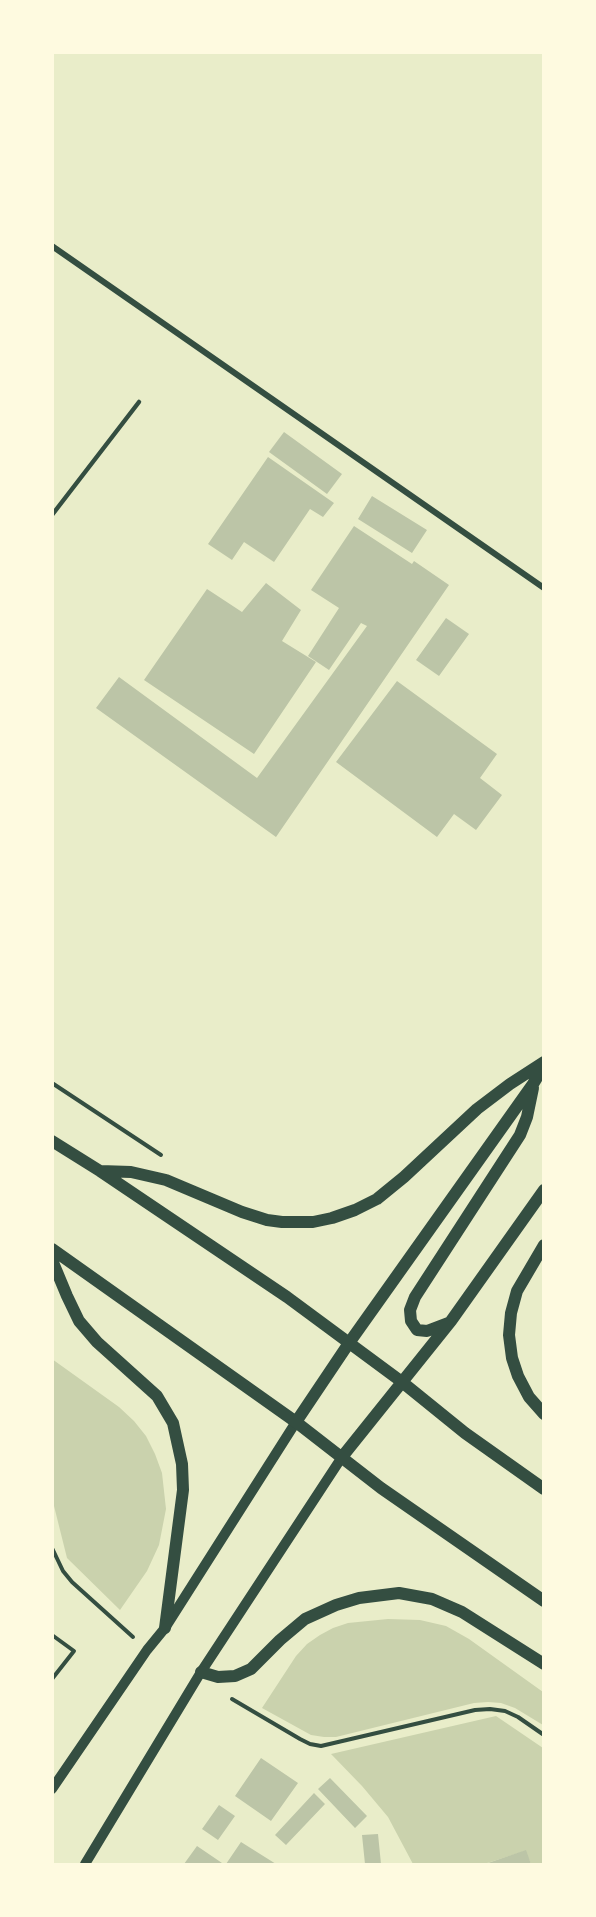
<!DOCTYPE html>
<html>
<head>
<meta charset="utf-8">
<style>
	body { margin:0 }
	#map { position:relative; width:596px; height:1917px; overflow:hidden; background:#e9edc9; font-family:Arial,sans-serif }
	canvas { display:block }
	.frame { position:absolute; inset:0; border:54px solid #fefae0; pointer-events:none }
</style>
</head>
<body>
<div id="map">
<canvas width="596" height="1917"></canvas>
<div class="frame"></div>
</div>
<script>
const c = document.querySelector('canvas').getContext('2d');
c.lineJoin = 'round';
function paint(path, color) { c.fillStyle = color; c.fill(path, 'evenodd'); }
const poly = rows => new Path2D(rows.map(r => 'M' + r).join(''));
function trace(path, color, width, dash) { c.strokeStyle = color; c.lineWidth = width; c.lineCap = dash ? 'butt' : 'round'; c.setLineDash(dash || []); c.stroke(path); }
paint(poly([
	[52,1359,119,1407,134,1421,146,1436,155,1454,162,1473,166,1509,159,1545,147,1571,120,1610,67,1558,53,1502],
	[388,1619,420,1620,446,1626,469,1639,543,1692,543,1725,515,1708,501,1703,488,1702,474,1703,336,1737,324,1737,311,1735,262,1708,296,1656,307,1644,320,1635,333,1628,348,1623],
	[496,1716,543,1748,543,1864,531,1864,525,1851,484,1864,413,1864,388,1817,362,1786,331,1754]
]), '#cad2ad');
paint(poly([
	[284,432,342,474,327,494,269,452],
	[268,457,334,503,323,517,310,509,274,562,244,542,232,560,208,544],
	[372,496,427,530,412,553,358,519],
	[354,526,412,564,414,561,449,585,276,837,96,708,119,677,257,778,367,626,361,623,329,670,308,656,339,608,311,590],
	[266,583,301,610,282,641,316,662,254,754,144,680,207,589,242,612],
	[446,618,469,634,439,676,416,660],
	[397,681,497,754,480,778,502,795,476,830,454,814,437,837,336,762],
	[261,1758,298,1783,271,1821,235,1796],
	[330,1778,367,1816,355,1828,318,1789],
	[314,1793,325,1804,286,1845,275,1835],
	[219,1805,235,1816,218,1840,202,1829],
	[378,1834,381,1864,365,1864,362,1835],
	[241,1842,276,1864,226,1864],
	[197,1846,222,1863,221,1864,184,1864],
	[526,1850,531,1864,485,1864]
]), '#bcc5a7');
trace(poly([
	[52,1083,161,1155],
	[52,1548,63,1571,72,1582,133,1637],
	[52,1635,74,1651,52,1679],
	[232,1699,300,1739,310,1744,321,1746,475,1710,490,1709,505,1711,518,1717,544,1735]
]), '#344e41', 4);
trace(poly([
	[52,515,139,402]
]), '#344e41', 4.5);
trace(poly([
	[52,246,544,588]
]), '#344e41', 6);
trace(poly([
	[52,1789,147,1650,165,1628,296,1422],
	[85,1864,201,1672,342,1457]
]), '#344e41', 10);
trace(poly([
	[52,1141,100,1171,287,1297,402,1382,465,1433,544,1489],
	[100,1171,131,1172,166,1180,242,1212,267,1220,282,1222,313,1222,332,1218,355,1210,377,1199,404,1177,477,1109,510,1084,544,1062],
	[544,1245,517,1291,511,1313,509,1335,512,1358,518,1376,529,1397,544,1414],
	[52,1249,296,1422,381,1488,544,1601],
	[52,1260,67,1296,79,1321,97,1342,157,1396,173,1423,182,1464,183,1490,165,1628],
	[448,1323,427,1331,417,1330,411,1321,410,1310,415,1297,520,1135,527,1117,533,1088],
	[296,1422,349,1343,533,1084,544,1066],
	[342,1457,451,1321,544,1190],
	[201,1672,218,1677,235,1676,251,1669,280,1640,305,1619,336,1605,359,1598,399,1593,432,1599,462,1612,544,1664]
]), '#344e41', 12);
</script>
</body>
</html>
